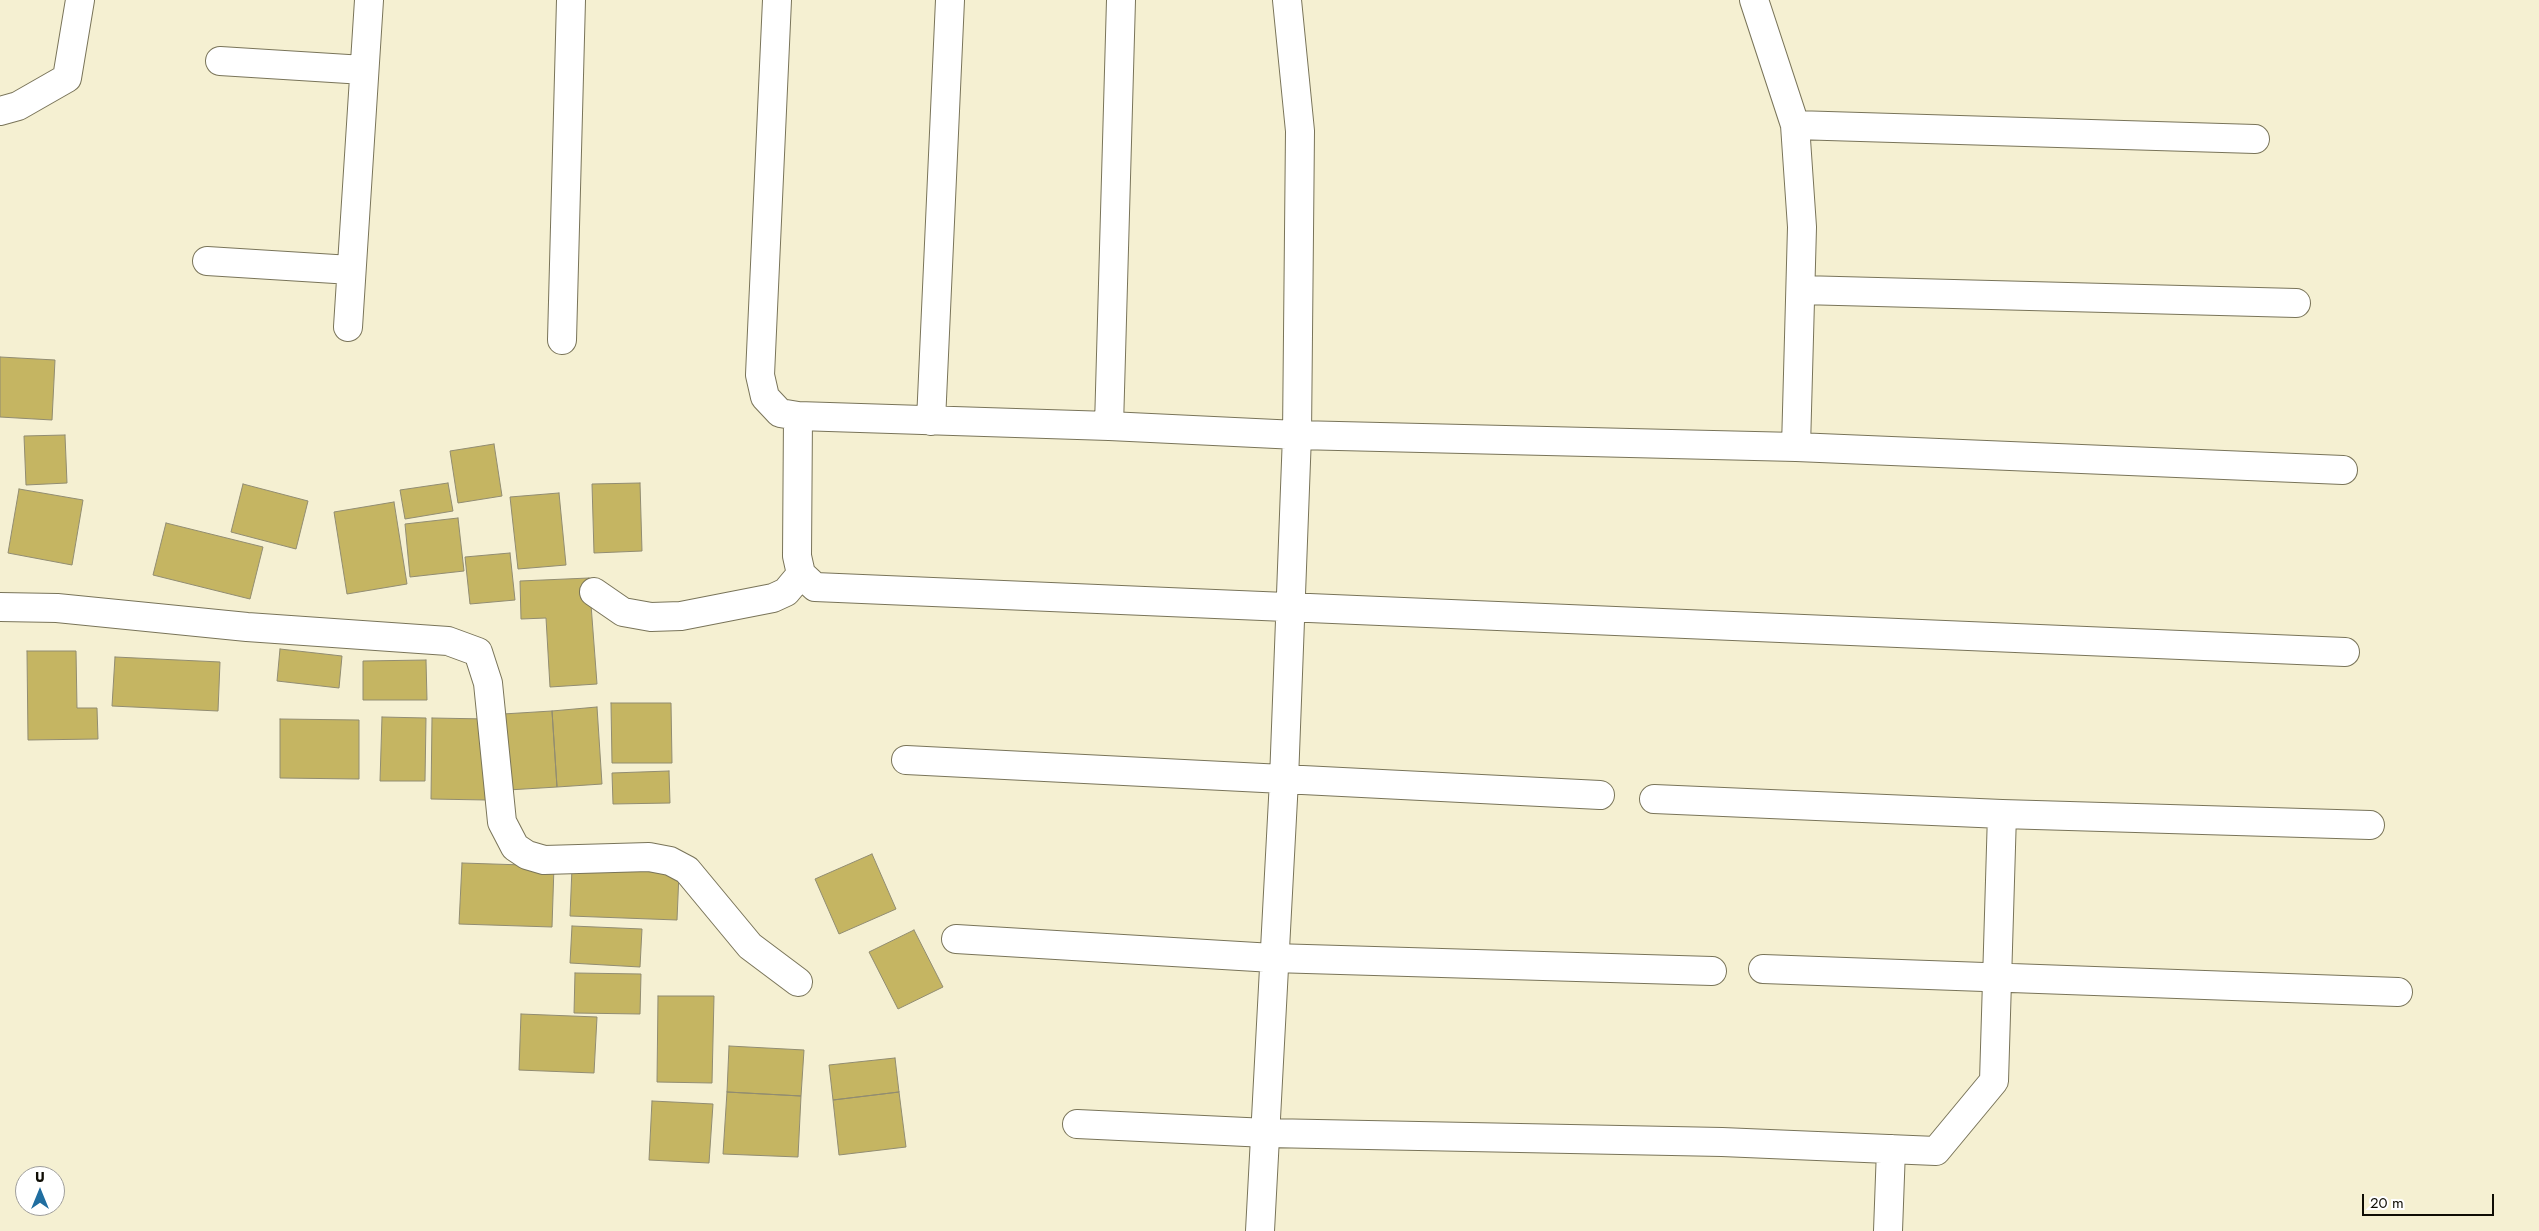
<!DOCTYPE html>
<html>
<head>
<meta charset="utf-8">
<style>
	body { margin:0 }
	#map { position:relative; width:2539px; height:1231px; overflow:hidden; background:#f5f0d2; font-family:Jost,sans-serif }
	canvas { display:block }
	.north { position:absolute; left:15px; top:1166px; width:50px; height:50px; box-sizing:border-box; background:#fff; border:1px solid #9f9e9b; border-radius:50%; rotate:0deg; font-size:14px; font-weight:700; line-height:20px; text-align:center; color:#0f0d04 }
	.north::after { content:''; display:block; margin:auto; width:18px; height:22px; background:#206ea0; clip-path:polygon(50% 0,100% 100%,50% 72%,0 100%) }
	.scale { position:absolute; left:2362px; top:1194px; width:132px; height:22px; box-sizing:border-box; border:2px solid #0f0d04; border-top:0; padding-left:6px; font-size:15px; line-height:18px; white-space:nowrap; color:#0f0d04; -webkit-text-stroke:4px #fff; paint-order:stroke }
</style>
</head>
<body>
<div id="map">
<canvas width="2539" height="1231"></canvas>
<div class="north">U</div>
<div class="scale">20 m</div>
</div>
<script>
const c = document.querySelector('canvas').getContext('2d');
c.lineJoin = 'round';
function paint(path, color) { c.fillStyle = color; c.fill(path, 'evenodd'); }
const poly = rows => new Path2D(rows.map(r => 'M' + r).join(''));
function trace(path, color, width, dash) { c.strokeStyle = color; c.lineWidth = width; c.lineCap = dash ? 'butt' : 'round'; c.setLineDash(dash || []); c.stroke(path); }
const building = poly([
	[0,357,55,360,52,420,0,417,0,357],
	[65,435,67,483,26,485,24,436,65,435],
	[494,444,502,496,458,503,450,451,494,444],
	[448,483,453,511,405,519,400,490,448,483],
	[640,483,642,551,594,553,592,484,640,483],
	[243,484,308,501,296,549,231,532,243,484],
	[19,489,83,500,72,565,8,553,19,489],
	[559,493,566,565,518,569,510,497,559,493],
	[394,502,407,584,347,594,334,512,394,502],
	[458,518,464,571,410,577,405,524,458,518],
	[166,523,263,547,250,599,153,575,166,523],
	[510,553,515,600,470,604,465,557,510,553],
	[589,578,597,684,550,687,546,618,521,619,520,581,589,578],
	[280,649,342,656,339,688,277,681,280,649],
	[27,651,76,651,77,708,97,708,98,739,28,740,27,651],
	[115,657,220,662,218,711,112,706,115,657],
	[426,660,427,700,363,700,363,661,426,660],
	[611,703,671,703,672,763,612,763,611,703],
	[597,707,602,784,557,787,552,711,597,707],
	[552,711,557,787,508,790,503,714,552,711],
	[382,717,426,718,425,781,380,781,382,717],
	[432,718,487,719,486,800,431,799,432,718],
	[280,719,359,720,359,779,280,778,280,719],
	[669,771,670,803,613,804,612,773,669,771],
	[872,854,896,909,839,934,815,879,872,854],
	[462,863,554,866,552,927,459,924,462,863],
	[572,868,679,873,677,920,570,916,572,868],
	[572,926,642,929,640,967,570,963,572,926],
	[914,930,943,987,898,1009,869,952,914,930],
	[575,973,641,974,640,1014,574,1013,575,973],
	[658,996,714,996,712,1083,657,1082,658,996],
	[521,1014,597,1017,594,1073,519,1070,521,1014],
	[729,1046,804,1050,801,1096,727,1092,729,1046],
	[895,1058,899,1092,833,1100,829,1065,895,1058],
	[727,1092,801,1096,798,1157,723,1154,727,1092],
	[899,1092,906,1147,839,1155,833,1100,899,1092],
	[652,1101,713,1104,709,1163,649,1160,652,1101]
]);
paint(building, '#c5b562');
trace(building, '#918c71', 1);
const minor = poly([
	[777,0,760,375,765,397,780,413,798,416,1109,426,1297,435,1796,447,2343,470],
	[1754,0,1795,125,1802,227,1796,447],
	[220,61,364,70],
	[0,111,18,106,67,78,80,0],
	[1795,125,2255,139],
	[207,261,351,270],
	[1801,290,2296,303],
	[348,327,369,0],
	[562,340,571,0],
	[798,416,797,556,801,574,815,587,2345,652],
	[931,421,950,0],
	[1109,426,1121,0],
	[594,592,623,612,651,617,681,616,773,598,786,592,801,574],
	[0,607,57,608,247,627,448,641,478,652,488,683,502,822,515,847,527,855,544,860,649,857,670,861,687,870,750,946,798,982],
	[906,760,1600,795],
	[1654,799,2002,814,2370,825],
	[956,939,1273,958,1712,971],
	[1763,969,2398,992],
	[1077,1124,1267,1133,1722,1142,1936,1151,1994,1081,2002,814],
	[1260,1231,1284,780,1297,435,1300,131,1287,0],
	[1888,1231,1891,1149]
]);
trace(minor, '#797459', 30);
trace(minor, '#fff', 28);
</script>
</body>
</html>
